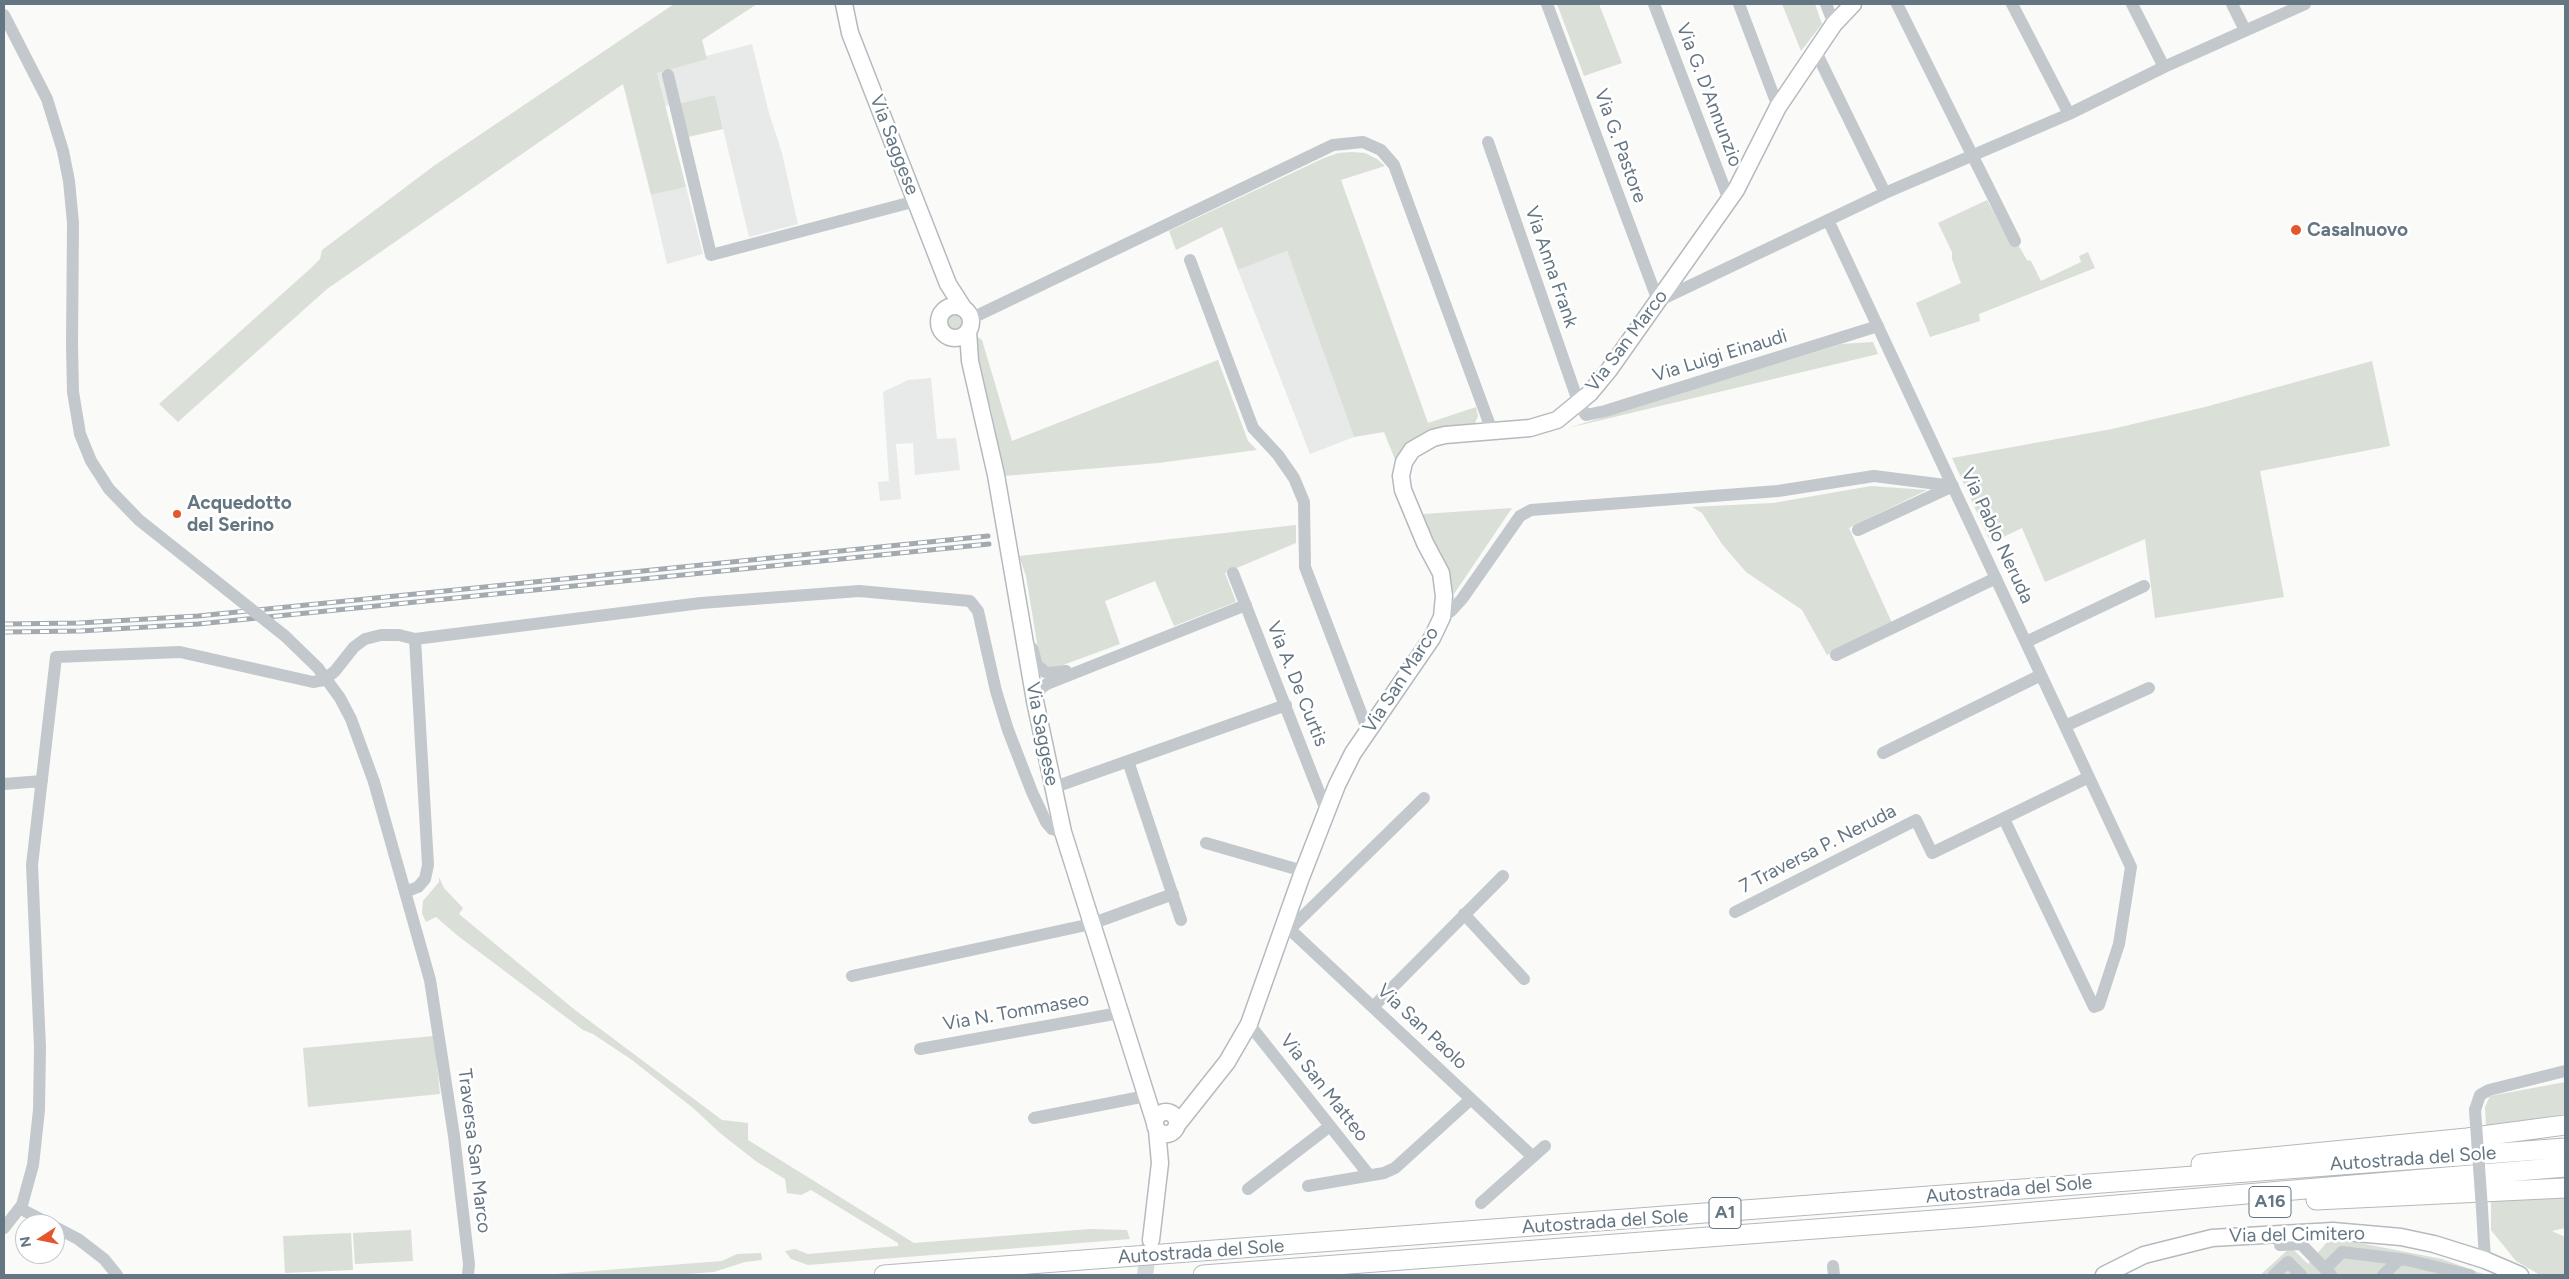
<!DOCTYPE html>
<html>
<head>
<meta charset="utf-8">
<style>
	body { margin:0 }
	#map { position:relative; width:2569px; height:1279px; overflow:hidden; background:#fafaf8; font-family:Figtree,sans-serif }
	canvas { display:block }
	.frame { position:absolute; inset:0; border:5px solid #657683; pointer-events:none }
	.north { position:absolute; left:15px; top:1214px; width:50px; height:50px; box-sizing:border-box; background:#fff; border:1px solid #c1c8cd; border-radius:50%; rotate:259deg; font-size:14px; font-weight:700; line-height:20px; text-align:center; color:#657683 }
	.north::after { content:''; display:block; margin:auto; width:18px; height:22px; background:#e4572e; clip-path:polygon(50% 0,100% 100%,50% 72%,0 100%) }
</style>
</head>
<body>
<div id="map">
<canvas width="2569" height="1279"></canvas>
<div class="frame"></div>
<div class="north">N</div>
</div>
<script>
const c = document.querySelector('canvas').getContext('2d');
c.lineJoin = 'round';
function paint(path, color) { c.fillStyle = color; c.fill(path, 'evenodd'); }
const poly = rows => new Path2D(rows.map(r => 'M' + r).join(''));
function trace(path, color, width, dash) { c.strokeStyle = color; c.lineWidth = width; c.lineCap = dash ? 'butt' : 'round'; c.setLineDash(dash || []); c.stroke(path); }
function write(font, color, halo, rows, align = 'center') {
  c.font = font + ' Figtree,sans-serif'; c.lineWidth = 5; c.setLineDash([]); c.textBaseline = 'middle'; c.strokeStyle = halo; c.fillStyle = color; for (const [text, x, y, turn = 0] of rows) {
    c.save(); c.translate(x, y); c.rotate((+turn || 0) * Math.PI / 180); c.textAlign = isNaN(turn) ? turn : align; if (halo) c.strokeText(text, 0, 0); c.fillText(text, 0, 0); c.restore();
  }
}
paint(poly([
	[752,44,769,113,782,153,798,224,749,237,715,95,665,106,657,72,706,59,706,56],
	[686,187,703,254,667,264,651,195],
	[1287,251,1354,437,1310,454,1238,270],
	[931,378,937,439,956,438,960,470,915,475,913,443,896,444,901,499,880,501,878,482,889,481,883,392,908,380]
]), '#e8e9e9');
paint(poly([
	[674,4,757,4,702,40,707,59,657,73,686,187,651,195,623,84,327,289,178,422,159,404,310,269,320,259,322,250,435,165],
	[1557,4,1599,4,1622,63,1584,76],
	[1782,4,1815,4,1822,24,1801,51],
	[715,95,723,129,688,137,680,103],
	[1352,152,1365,153,1377,159,1385,166,1341,180,1428,423,1476,407,1478,416,1475,423,1470,426,1439,428,1421,434,1406,445,1396,462,1384,432,1354,437,1287,251,1238,270,1222,227,1176,250,1169,231,1324,158,1338,153],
	[1987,200,2011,245,2017,243,2027,260,2031,261,2041,281,2081,262,2079,256,2088,252,2095,268,1979,314,1980,321,1930,337,1916,303,1961,283,1952,259,1952,252,1938,223],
	'946 322a8 8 0 1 1 16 0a8 8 0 1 1-16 0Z',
	[974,334,982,340,1012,441,1218,360,1248,441,1257,450,1158,463,1004,476,991,410,973,345],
	[1873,342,1878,354,1568,428,1841,344],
	[2372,361,2390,446,2260,471,2284,597,2155,618,2145,539,2045,582,2022,528,1991,543,1952,458,2112,429,2205,407],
	[1871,486,1927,490,1849,528,1892,623,1827,655,1802,610,1746,572,1722,544,1702,513,1692,507,1773,503],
	[1512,508,1454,594,1423,514],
	[1296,525,1296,543,1225,573,1236,602,1174,626,1155,581,1105,601,1120,644,1055,668,1045,666,1039,655,1026,576,1019,556],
	[439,877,444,888,463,908,459,914,575,1010,722,1120,748,1123,748,1140,914,1243,1090,1229,1127,1230,1130,1239,808,1265,791,1259,785,1251,795,1249,808,1254,898,1246,898,1243,811,1190,801,1195,787,1193,785,1179,757,1162,720,1133,693,1108,632,1060,593,1034,583,1030,458,936,436,917,426,922,422,913,423,901,439,882],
	[434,1036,440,1094,308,1107,303,1048],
	[2565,1082,2565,1114,2486,1127,2485,1107,2490,1096],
	[2565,1191,2565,1228,2552,1231,2565,1237,2565,1275,2540,1275,2516,1261,2491,1230,2491,1196],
	[411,1230,413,1261,355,1264,353,1233],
	[351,1233,353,1270,285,1273,283,1236],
	[2329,1240,2360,1243,2442,1259,2486,1275,2260,1275,2291,1247,2308,1264],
	[761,1253,762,1260,745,1262,714,1272,674,1275,542,1275,722,1261,737,1254]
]), '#dadfd7');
trace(poly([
	[1145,1275,1150,1242]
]), '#d5d9db', 16, [16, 8]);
const major = poly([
	[844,4,850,33,948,284,964,309],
	'939 322a16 16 0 1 1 32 0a16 16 0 1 1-32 0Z',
	[968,331,970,361,996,475,1035,701,1063,832,1155,1123],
	'1155 1123a11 11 0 1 1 22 0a11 11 0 1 1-22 0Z',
	[1177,1125,1227,1062,1249,1024,1300,880,1337,785,1353,753,1432,638,1442,617,1444,596,1441,573,1425,543,1403,490,1401,476,1404,462,1412,450,1433,438,1445,435,1530,428,1557,420,1590,393,1609,370,1736,190,1778,107,1834,24,1853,4],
	[1151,1240,1160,1163,1157,1130],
	[2104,1275,2144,1255,2212,1238,2333,1231,2401,1237,2434,1244,2485,1260,2520,1275]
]);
const highway = poly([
	[2201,1164,2467,1138,2565,1125],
	[2316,1200,2565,1188],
	[884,1275,2565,1148],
	[1203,1275,1975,1217,2565,1167]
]);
trace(major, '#b5babe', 19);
trace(highway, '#b4b9bd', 21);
trace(poly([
	[1547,4,1658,301,1885,193,2069,114,2164,67,2305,4],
	[1654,4,1729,200],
	[1739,4,1778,107],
	[1826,4,1834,24],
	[1897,4,2015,241],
	[2012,4,2069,114],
	[2132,4,2164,67],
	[2232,4,2245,30],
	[4,15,47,99,63,151,69,181,73,223,72,345],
	[1815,50,1885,193],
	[668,75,711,255,916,201],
	[1488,142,1579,404,1586,415,1605,411,1878,326],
	[1828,220,2131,867,2119,944,2099,1005,2094,1007,2004,819],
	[1190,260,1253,428,1278,455,1294,478,1304,502,1305,567,1368,731],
	[970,319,1333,145,1363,142,1381,150,1394,165,1492,431],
	[1858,530,1953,486],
	[1233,573,1326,810],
	[1442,617,1451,611,1462,599,1520,516,1531,510,1778,491,1874,476,1953,486],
	[2026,642,2144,586],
	[1032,648,1037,665,1045,672,1051,673,1066,671],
	[1836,655,1996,578],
	[1035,701,1041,688,1047,684,1246,605],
	[2065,726,2149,688],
	[1883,753,2041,675],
	[1128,761,1181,920],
	[374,782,430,980,454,1136,469,1264,468,1275],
	[4,784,42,781],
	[1052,788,1286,705],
	[1206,843,1303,871],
	[405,892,418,887,425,879,428,865,415,639],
	[1735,912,1916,820,1932,853,2089,777],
	[1464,914,1524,979],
	[1284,924,1533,1157],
	[1290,929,1424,798],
	[852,976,1091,924,1173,894],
	[1373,1007,1503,876],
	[1249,1024,1369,1175],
	[920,1049,1119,1013],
	[2475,1110,2480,1095,2489,1090,2565,1071],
	[1034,1118,1146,1096],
	[1308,1186,1384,1173,1395,1168,1471,1099],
	[1248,1189,1330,1126],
	[1481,1203,1545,1146],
	[21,1209,50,1224],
	[2482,1209,2485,1260],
	[55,1227,78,1239,104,1259,117,1275],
	[4,1228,22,1205,33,1165,39,1110,40,1047,32,865,56,657,180,652,313,682,324,680,335,671,354,647,365,639,381,635,399,635,415,639,701,603,859,591,970,601,978,611,996,691,1008,730,1032,792,1046,822,1052,829,1063,832],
	[2280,1245,2301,1244,2331,1275],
	[1833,1266,1834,1275],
	[2325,1269,2342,1252,2407,1260,2470,1275],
	[2274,1275,2288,1262,2301,1275],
	[2383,1275,2400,1259]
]), '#c3c8cc', 12);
trace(major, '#fff', 16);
trace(highway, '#fff', 19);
const rail = poly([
	[4,624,79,623,198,616,988,536],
	[4,632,80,631,198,624,989,544]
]);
trace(rail, '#a2aab0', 5);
trace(rail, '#fff', 3, [9]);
trace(poly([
	[72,345,73,392,80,434,91,461,109,489,139,520,285,636,318,668,340,698,351,719,374,782],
	[2475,1110,2482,1209]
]), '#c3c8cc', 12);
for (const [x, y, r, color] of [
	[2296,230,6,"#e4572e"],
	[177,514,5,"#e4572e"]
]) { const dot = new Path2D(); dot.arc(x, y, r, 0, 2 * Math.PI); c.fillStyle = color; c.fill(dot); trace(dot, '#fff', 2); }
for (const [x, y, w] of [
	[2270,1202,42],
	[1725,1213,32]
]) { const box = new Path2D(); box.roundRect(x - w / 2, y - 15.5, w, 31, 4); c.fillStyle = '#fff'; c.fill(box); trace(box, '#657683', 1); }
write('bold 18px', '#657683', null, [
	["A16",2270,1202],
	["A1",1725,1213]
]);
write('19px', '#657683', '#fff', [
	["Via G. D'Annunzio",1709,95,69],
	["Via Saggese",894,145,69],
	["Via G. Pastore",1620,146,70],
	["Via Anna Frank",1551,267,71],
	["Via San Marco",1627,341,-53],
	["Via Luigi Einaudi",1720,356,-17],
	["Via Pablo Neruda",1997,536,65],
	["Via San Marco",1401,680,-57],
	["Via A. De Curtis",1297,684,68],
	["Via Saggese",1042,734,79],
	["7 Traversa P. Neruda",1818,849,-27],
	["Via N. Tommaseo",1016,1012,-10],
	["Via San Paolo",1422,1027,43],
	["Via San Matteo",1324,1088,52],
	["Traversa San Marco",474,1151,83],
	["Autostrada del Sole",2413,1159,-4],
	["Autostrada del Sole",2009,1190,-5],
	["Autostrada del Sole",1605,1222,-4],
	["Via del Cimitero",2297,1235,-1],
	["Autostrada del Sole",1201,1252,-4]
]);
write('bold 19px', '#657683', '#fff', [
	["Casalnuovo",2307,230],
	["Acquedotto",187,503],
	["del Serino",187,525]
], 'left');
</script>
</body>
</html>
